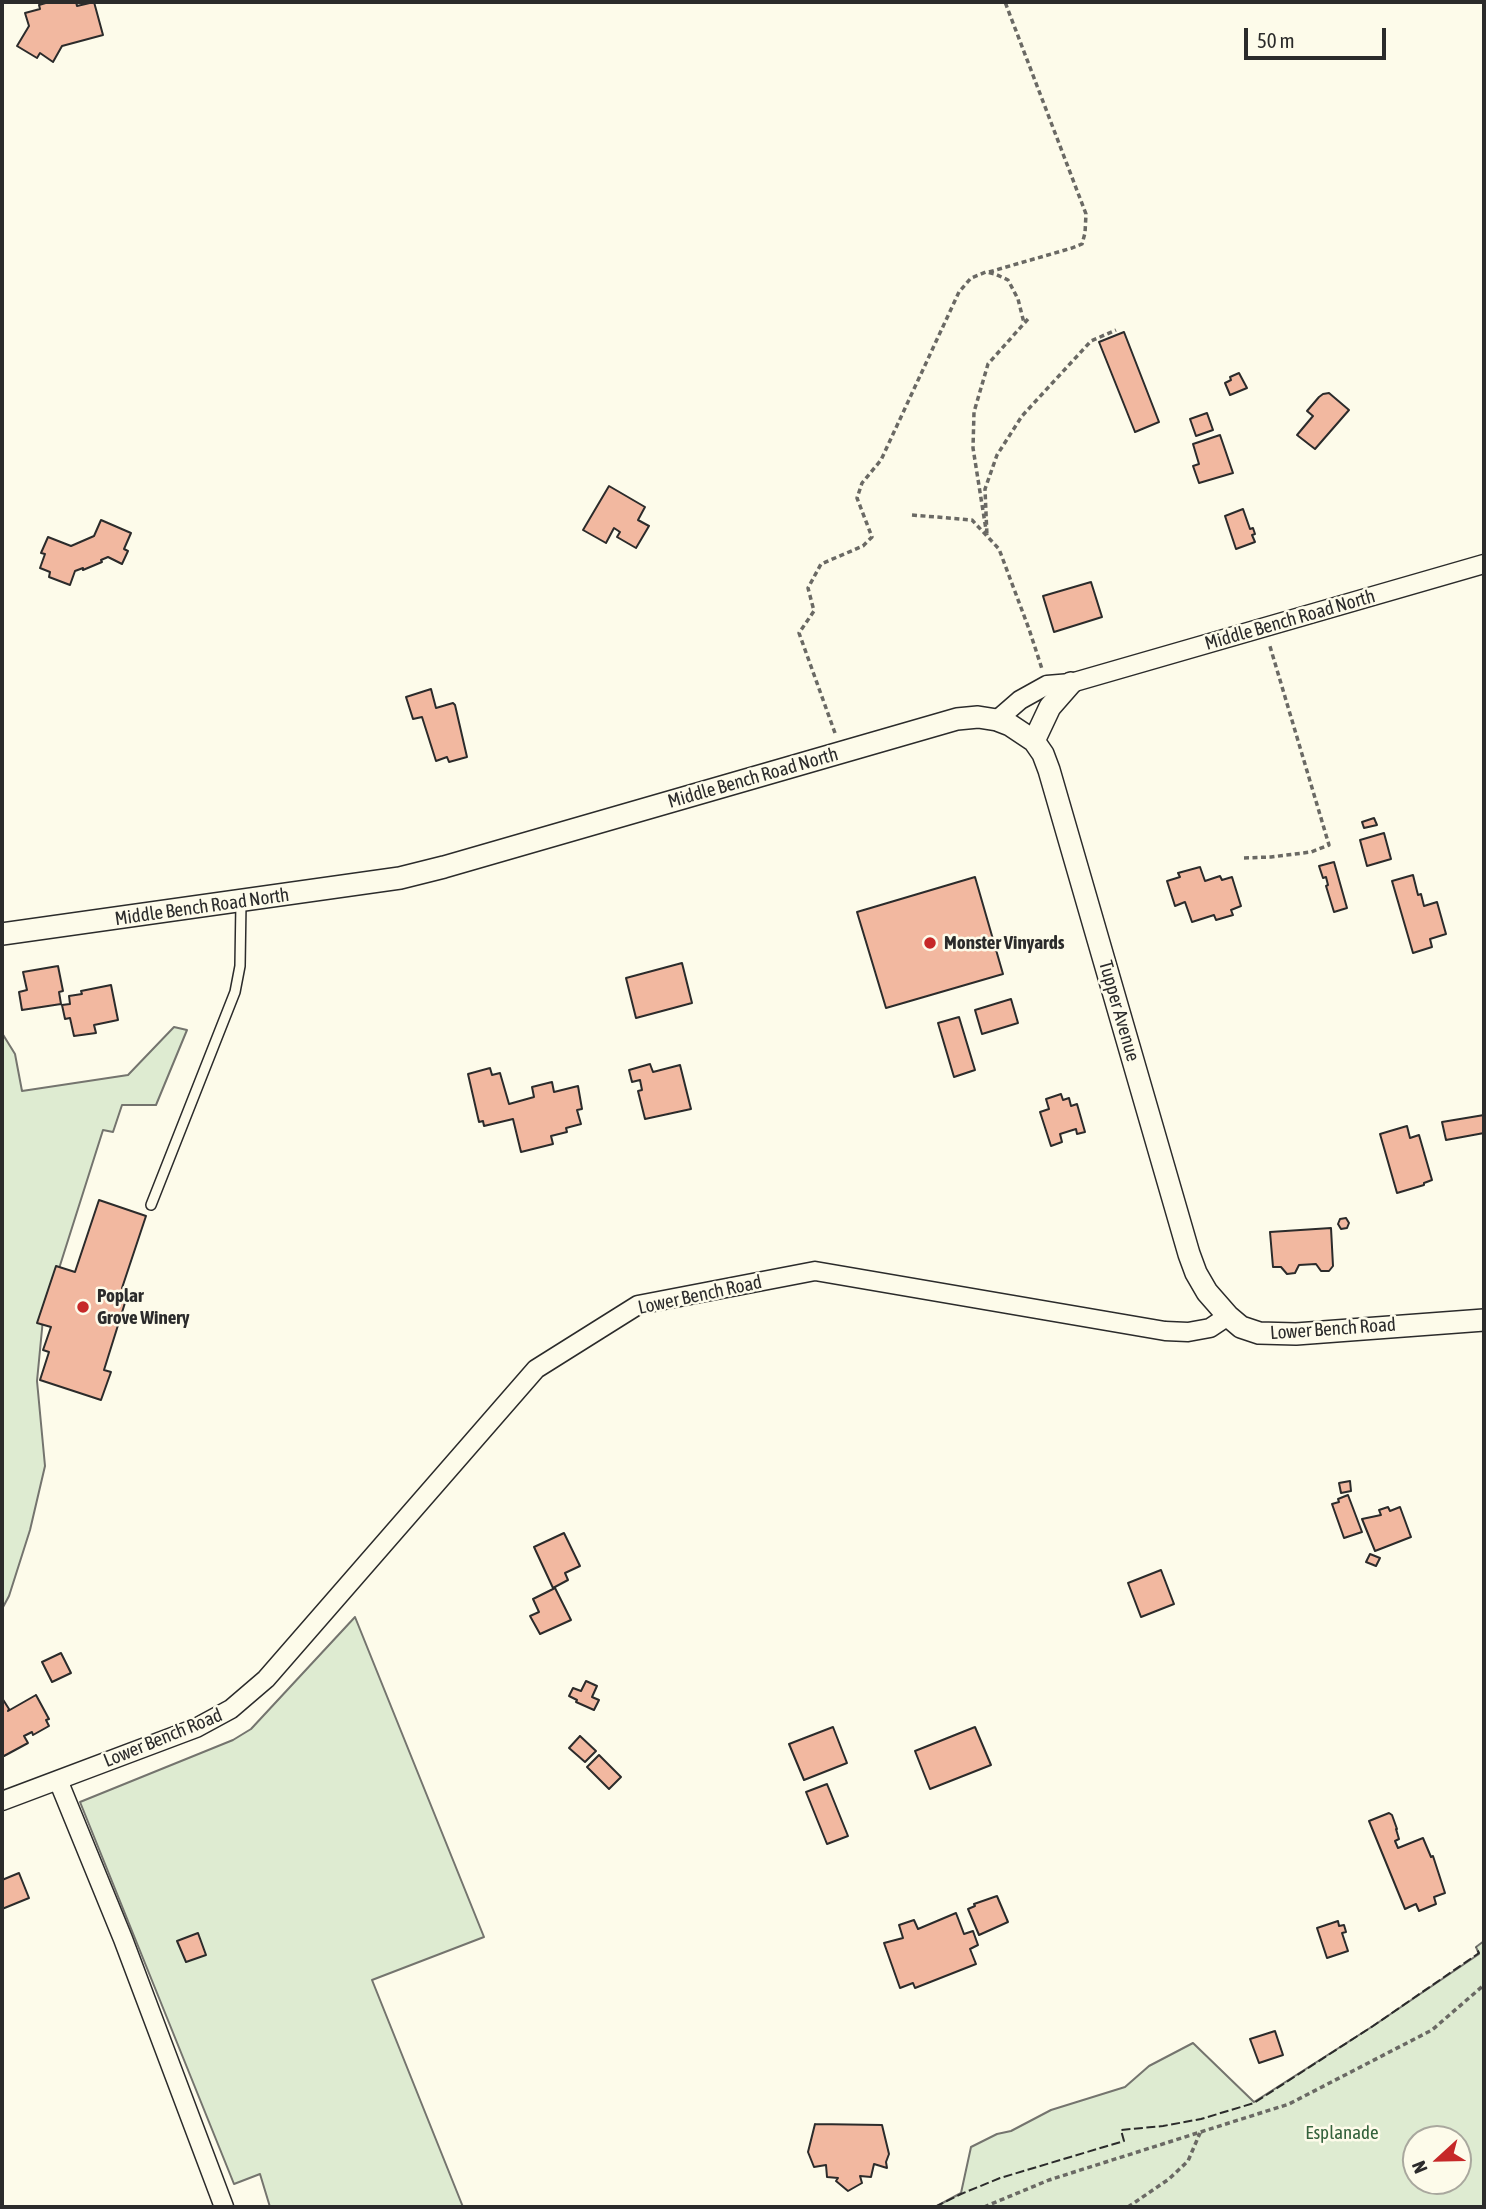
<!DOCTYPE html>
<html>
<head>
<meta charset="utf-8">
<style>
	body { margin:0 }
	#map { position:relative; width:1486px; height:2209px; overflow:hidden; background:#fdfbea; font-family:"Asap Condensed",sans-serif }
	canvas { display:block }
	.frame { position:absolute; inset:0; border:4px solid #2b2b2b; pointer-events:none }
	.north { position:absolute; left:1402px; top:2125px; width:70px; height:70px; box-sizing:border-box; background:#fdfbea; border:2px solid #a9a89e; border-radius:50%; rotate:248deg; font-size:19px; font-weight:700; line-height:28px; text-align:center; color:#2b2b2b }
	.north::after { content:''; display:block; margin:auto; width:24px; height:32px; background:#c62828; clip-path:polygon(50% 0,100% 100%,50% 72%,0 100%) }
	.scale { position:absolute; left:1244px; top:28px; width:142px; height:32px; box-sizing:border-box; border:4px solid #2b2b2b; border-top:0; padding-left:9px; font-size:21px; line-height:24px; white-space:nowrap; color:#2b2b2b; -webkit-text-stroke:5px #fdfbea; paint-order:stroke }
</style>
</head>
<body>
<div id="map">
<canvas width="1486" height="2209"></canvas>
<div class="frame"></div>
<div class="north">N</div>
<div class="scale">50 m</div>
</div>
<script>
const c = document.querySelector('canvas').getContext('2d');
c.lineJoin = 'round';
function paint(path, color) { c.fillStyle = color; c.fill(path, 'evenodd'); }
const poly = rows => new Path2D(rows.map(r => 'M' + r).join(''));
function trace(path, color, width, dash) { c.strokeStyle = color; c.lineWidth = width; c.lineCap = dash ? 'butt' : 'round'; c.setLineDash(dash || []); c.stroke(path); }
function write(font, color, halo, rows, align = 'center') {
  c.font = font + ' "Asap Condensed",sans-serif'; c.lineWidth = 5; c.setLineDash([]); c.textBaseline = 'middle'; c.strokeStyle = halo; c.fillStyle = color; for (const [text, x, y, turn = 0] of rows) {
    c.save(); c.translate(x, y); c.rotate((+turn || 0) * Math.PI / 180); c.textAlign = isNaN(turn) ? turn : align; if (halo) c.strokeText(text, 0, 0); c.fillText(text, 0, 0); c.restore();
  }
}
const green = poly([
	[174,1027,187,1030,156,1105,122,1105,113,1132,103,1130,43,1319,37,1381,45,1466,30,1530,9,1596,2,1609,2,1033,15,1054,22,1091,128,1075,174,1027],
	[355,1617,484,1937,372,1980,463,2207,270,2207,260,2174,234,2184,80,1802,233,1740,251,1729,355,1617],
	[1484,1941,1484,2207,935,2207,961,2193,971,2147,997,2134,1011,2131,1051,2110,1125,2087,1149,2066,1193,2043,1254,2102,1373,2026,1479,1954,1476,1947,1484,1941],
	[1416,2139,1458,2139,1458,2181,1416,2181,1416,2139]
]);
paint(green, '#deebd1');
trace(green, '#74746e', 2);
const building = poly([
	[49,2,76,2,77,6,94,2,103,35,62,46,53,62,40,53,37,58,17,46,29,26,25,13,40,9,39,5,49,2],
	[1124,332,1159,422,1135,432,1099,342,1124,332],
	[1239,373,1247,388,1230,395,1225,383,1231,380,1230,377,1239,373],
	[1329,393,1349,410,1315,449,1297,435,1313,416,1307,411,1319,397,1323,394,1329,393],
	[1207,413,1213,430,1196,436,1190,419,1207,413],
	[1220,435,1233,473,1199,483,1193,466,1199,464,1193,444,1220,435],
	[609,486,645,507,638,520,649,526,636,548,617,537,620,532,614,528,606,543,583,530,609,486],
	[1243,509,1250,529,1253,528,1255,534,1252,535,1255,542,1236,549,1225,516,1243,509],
	[101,520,131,533,124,549,128,551,122,564,108,557,101,560,102,562,83,570,83,568,75,571,70,585,49,577,50,572,40,568,45,554,41,553,48,537,71,546,94,536,101,520],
	[1091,582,1102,617,1054,632,1043,596,1091,582],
	[431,689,436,708,453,703,455,705,467,757,449,762,447,757,436,761,422,717,413,719,406,697,431,689],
	[1374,818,1377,825,1364,828,1362,822,1374,818],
	[1384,833,1391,859,1367,866,1360,840,1384,833],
	[1334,862,1347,908,1334,912,1326,886,1328,885,1326,877,1323,878,1319,866,1334,862],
	[1200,867,1205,881,1220,876,1222,880,1232,877,1241,906,1231,910,1233,915,1216,920,1214,915,1192,922,1185,902,1175,906,1167,881,1180,877,1178,873,1200,867],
	[1413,875,1418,895,1421,894,1424,906,1437,902,1446,934,1430,939,1432,947,1413,953,1392,881,1413,875],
	[975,877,1003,974,886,1008,857,912,975,877],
	[682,963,692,1003,636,1018,626,978,682,963],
	[58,966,63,991,59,992,61,1004,22,1010,19,992,27,990,23,972,58,966],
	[111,985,118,1020,94,1025,96,1033,74,1036,70,1018,65,1019,62,1005,70,1004,69,996,82,994,81,991,111,985],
	[1011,999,1018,1023,982,1034,975,1010,1011,999],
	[959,1017,975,1070,954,1077,938,1023,959,1017],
	[650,1064,653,1072,680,1065,691,1109,645,1119,638,1091,642,1090,640,1080,632,1082,629,1070,650,1064],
	[490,1068,492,1075,500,1073,509,1104,534,1097,532,1087,552,1082,554,1092,578,1086,582,1109,577,1110,581,1124,566,1128,567,1132,551,1136,553,1144,521,1152,513,1119,484,1126,483,1121,479,1122,468,1074,490,1068],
	[1061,1094,1063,1100,1069,1098,1071,1106,1077,1104,1085,1132,1077,1134,1076,1129,1060,1134,1062,1142,1051,1146,1040,1112,1049,1109,1046,1099,1061,1094],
	[1484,1115,1484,1133,1446,1140,1442,1122,1484,1115],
	[1407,1126,1410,1138,1419,1135,1432,1180,1424,1183,1424,1185,1397,1193,1380,1134,1407,1126],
	[99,1200,146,1216,122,1288,129,1290,104,1370,111,1372,101,1400,40,1380,49,1352,43,1350,51,1327,37,1323,56,1266,75,1272,99,1200],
	[1346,1218,1349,1223,1347,1228,1341,1229,1338,1224,1340,1219,1346,1218],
	[1331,1228,1333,1266,1329,1271,1321,1271,1316,1264,1299,1265,1295,1273,1287,1274,1281,1267,1273,1267,1270,1232,1331,1228],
	[1350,1481,1351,1491,1341,1493,1339,1483,1350,1481],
	[1348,1495,1362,1532,1344,1538,1332,1504,1339,1502,1338,1499,1348,1495],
	[1388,1507,1390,1511,1400,1507,1411,1537,1375,1551,1362,1519,1381,1515,1379,1510,1388,1507],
	[564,1533,580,1566,565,1573,568,1580,553,1588,534,1547,564,1533],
	[1370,1554,1380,1558,1376,1566,1366,1562,1370,1554],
	[1161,1570,1174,1604,1141,1617,1128,1583,1161,1570],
	[555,1588,571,1620,540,1634,530,1616,539,1612,533,1599,555,1588],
	[61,1653,71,1673,52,1682,42,1662,61,1653],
	[586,1681,597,1686,592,1697,599,1700,594,1710,576,1702,577,1700,569,1696,573,1688,581,1691,586,1681],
	[36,1695,49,1719,46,1720,49,1726,33,1735,32,1732,24,1736,28,1743,4,1756,2,1753,2,1698,9,1709,8,1711,36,1695],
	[833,1727,847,1763,804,1780,789,1744,833,1727],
	[975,1727,991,1765,930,1789,915,1751,975,1727],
	[580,1736,596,1751,585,1762,569,1748,580,1736],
	[599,1755,621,1777,609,1789,587,1767,599,1755],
	[827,1784,848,1836,827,1844,806,1792,827,1784],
	[1389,1813,1392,1815,1397,1829,1396,1829,1399,1839,1395,1841,1398,1848,1423,1838,1431,1857,1433,1856,1445,1893,1434,1897,1436,1904,1419,1911,1416,1904,1405,1909,1369,1821,1389,1813],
	[19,1873,29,1898,2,1909,2,1880,19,1873],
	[997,1896,1008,1922,979,1935,968,1909,975,1906,974,1904,997,1896],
	[956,1913,964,1934,973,1931,978,1945,970,1949,976,1964,915,1988,913,1983,900,1988,884,1943,903,1938,899,1925,914,1920,918,1929,956,1913],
	[1338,1921,1339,1926,1344,1925,1346,1932,1342,1933,1348,1951,1327,1958,1317,1928,1338,1921],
	[198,1933,206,1955,186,1962,177,1941,198,1933],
	[1275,2031,1283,2055,1259,2063,1250,2039,1275,2031],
	[815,2124,882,2125,889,2154,886,2162,887,2168,874,2164,871,2177,860,2176,862,2183,848,2191,836,2181,838,2178,827,2177,826,2165,814,2167,808,2152,815,2124]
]);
paint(building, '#f2b8a0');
trace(building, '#2b2b2b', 2);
const service = poly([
	[151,1205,235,992,240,966,241,902]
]);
const minor = poly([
	[997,720,1020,700,1047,685,1071,683,1484,564],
	[58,1780,123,1939,224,2207],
	[2,1801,196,1728,231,1709,266,1679,536,1369,638,1305,815,1271,1165,1331,1188,1332,1210,1328,1228,1316]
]);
const tertiary = poly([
	[1034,741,1050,707,1071,683],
	[2,934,400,878,444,867,957,719,978,717,997,720,1010,725,1034,741,1043,754,1049,770,1189,1254,1196,1273,1207,1292,1228,1316,1241,1327,1259,1333,1296,1334,1484,1320]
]);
trace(service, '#2b2b2b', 12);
trace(minor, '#2b2b2b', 21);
trace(tertiary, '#2b2b2b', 24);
trace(poly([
	[989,272,1072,248,1082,244,1085,233,1086,214,1005,2],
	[1028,319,988,364,974,412,973,448,987,536,985,489,997,455,1022,416,1091,341,1116,330],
	[912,515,972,520,999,549,1029,629,1042,669],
	[835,733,799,633,814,611,808,588,821,564,863,546,872,537,857,498,862,483,881,460,959,292,971,278,986,272,995,274,1008,280,1018,299,1024,323],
	[1244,858,1271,857,1311,852,1329,845,1269,643],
	[984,2207,1049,2180,1289,2104,1432,2030,1484,1985],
	[1128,2207,1169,2179,1188,2161,1200,2133]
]), '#6a6964', 3.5, [5, 3.5]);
trace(service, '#fdfbea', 9);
trace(minor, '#fdfbea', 18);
trace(tertiary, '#fdfbea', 21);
trace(poly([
	[935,2207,961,2194,1000,2178,1124,2141,1121,2130,1163,2126,1201,2119,1254,2103,1373,2026,1479,1953,1476,1947]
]), '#2b2b2b', 2, [9, 3.5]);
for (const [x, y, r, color] of [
	[930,943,7,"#c62828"],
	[83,1307,7,"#c62828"]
]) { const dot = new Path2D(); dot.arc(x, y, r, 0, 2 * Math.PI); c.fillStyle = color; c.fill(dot); trace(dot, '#fdfbea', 2.5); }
write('19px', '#2b2b2b', '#fdfbea', [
	["Middle Bench Road North",1290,620,-16],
	["Middle Bench Road North",753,778,-16],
	["Middle Bench Road North",202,907,-8],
	["Tupper Avenue",1119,1011,74],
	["Lower Bench Road",700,1295,-12],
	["Lower Bench Road",1333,1329,-4],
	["Lower Bench Road",163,1738,-22]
]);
write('bold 19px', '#2b2b2b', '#fdfbea', [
	["Monster Vinyards",944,943],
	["Poplar",97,1296],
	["Grove Winery",97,1318]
], 'left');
write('19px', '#34623c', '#fdfbea', [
	["Esplanade",1342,2133]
]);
</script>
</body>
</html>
